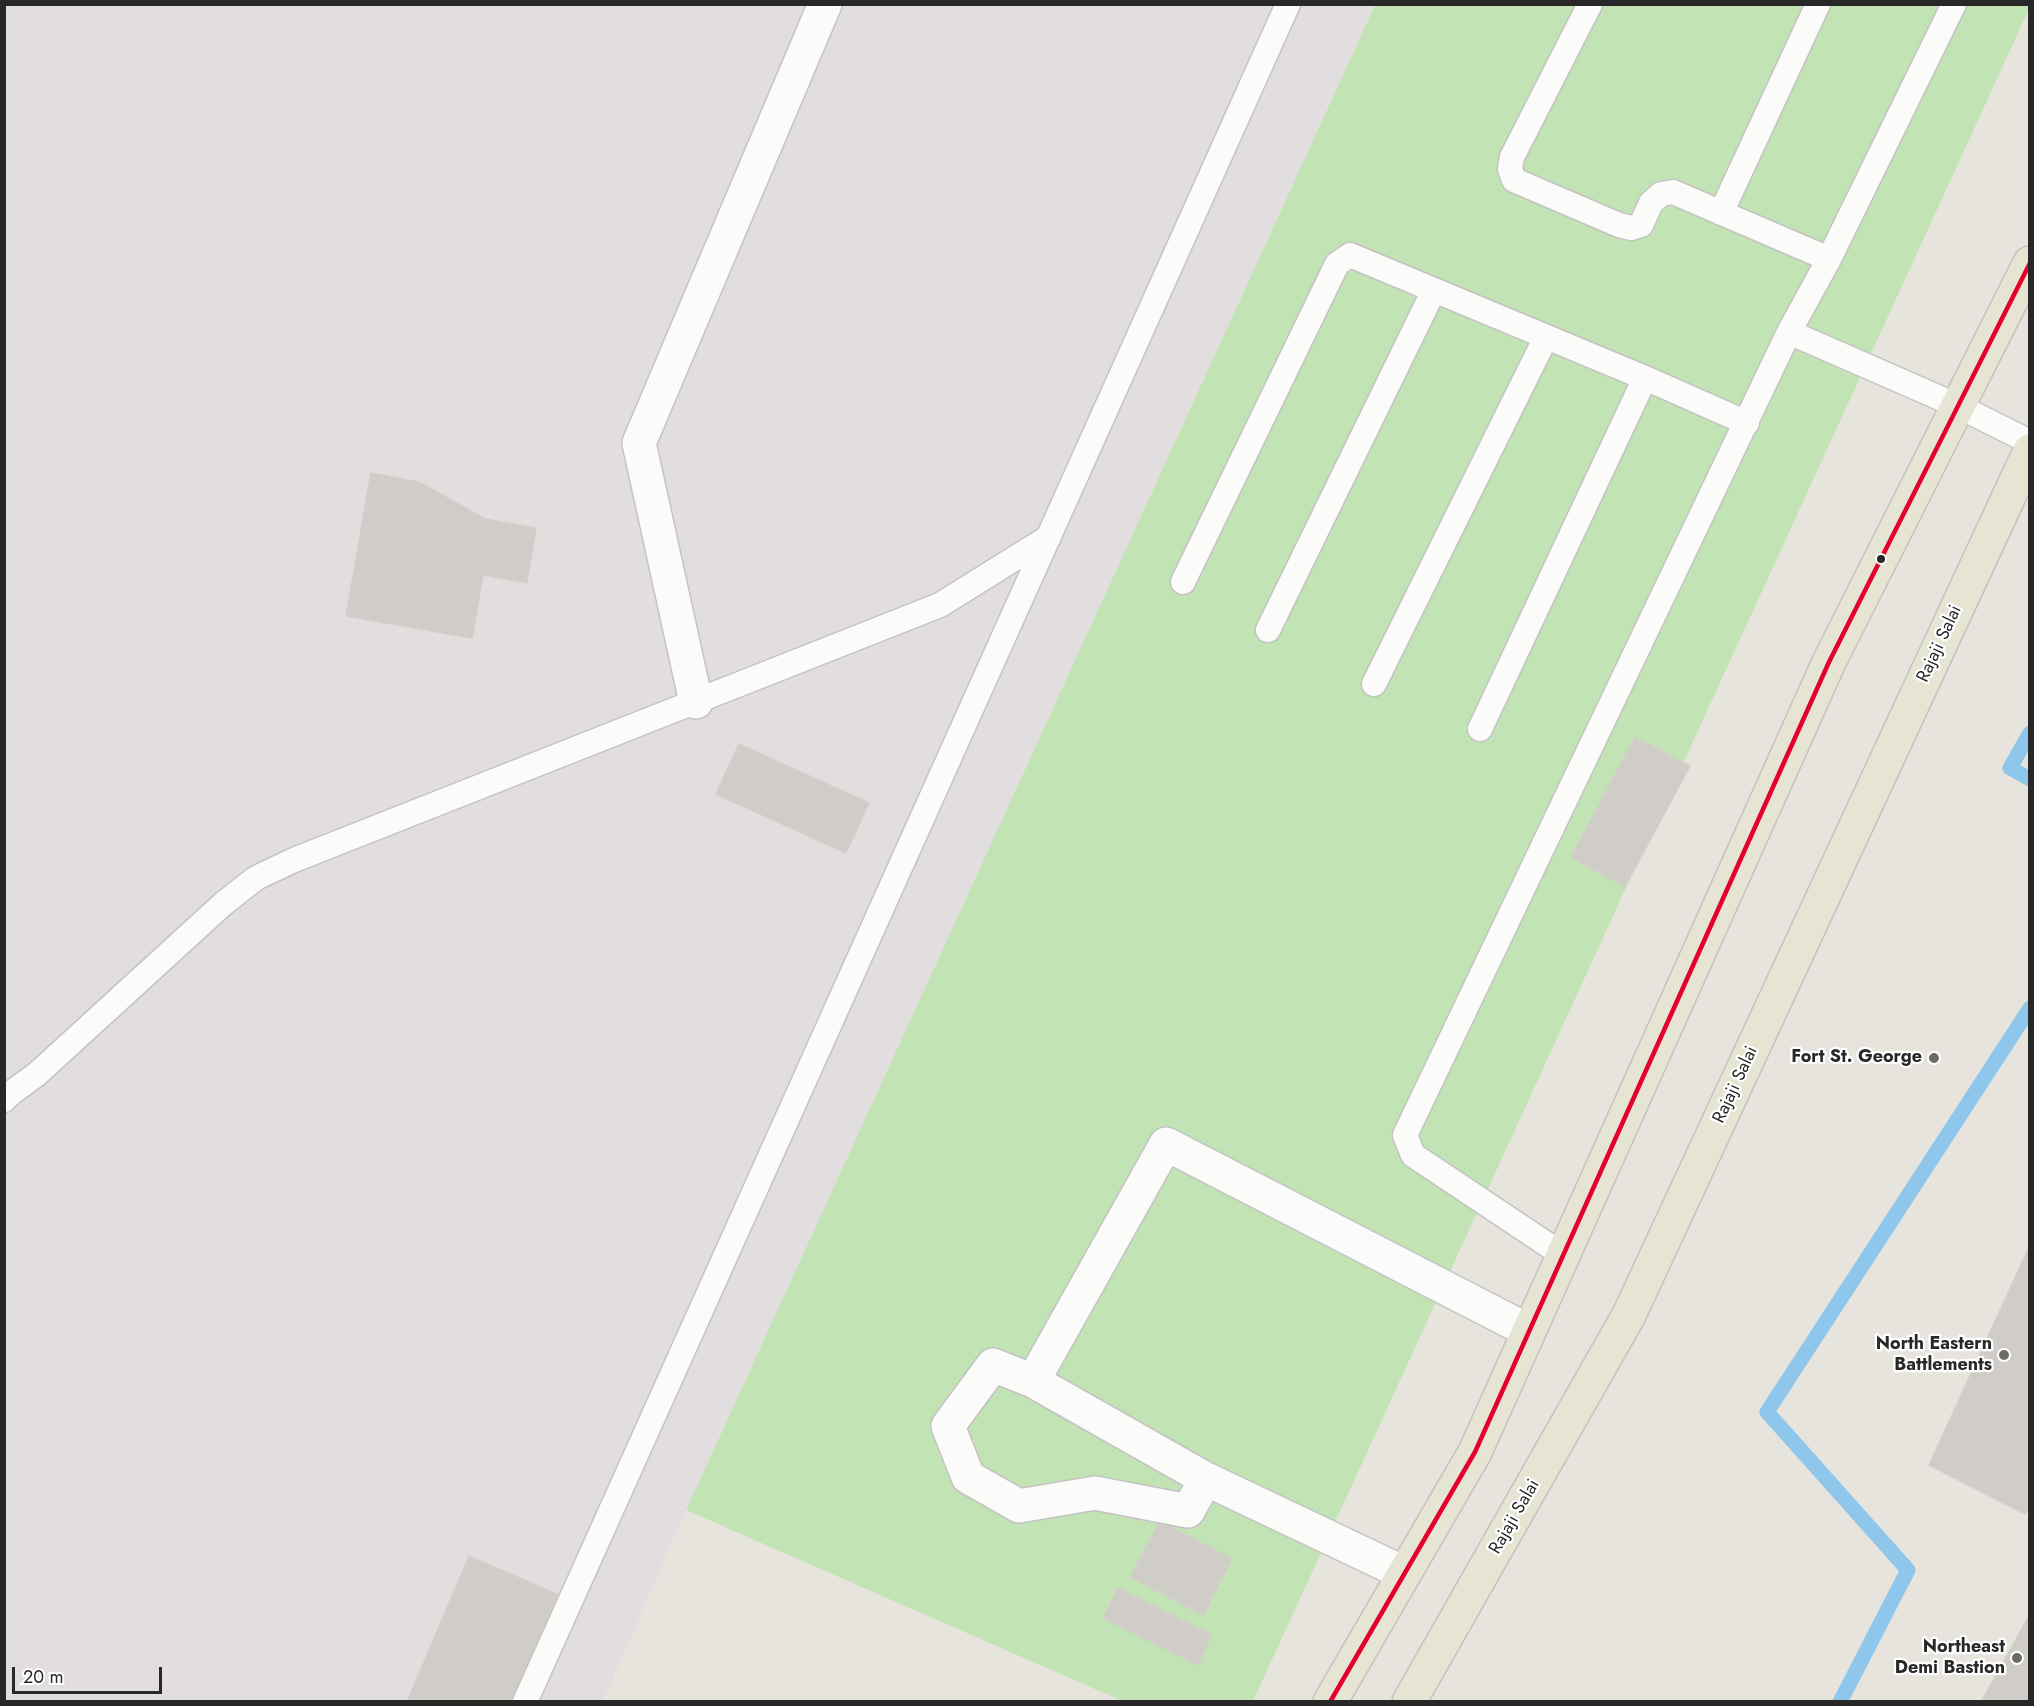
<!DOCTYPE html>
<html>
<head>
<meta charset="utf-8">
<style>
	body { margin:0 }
	#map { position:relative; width:2034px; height:1706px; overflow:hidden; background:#e7e4dd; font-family:Jost,sans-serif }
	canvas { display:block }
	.frame { position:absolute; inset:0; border:6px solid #282828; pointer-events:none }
	.scale { position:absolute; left:12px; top:1667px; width:150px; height:27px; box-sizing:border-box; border:3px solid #282828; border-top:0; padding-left:8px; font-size:18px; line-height:21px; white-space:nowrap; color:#282828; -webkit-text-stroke:4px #fff; paint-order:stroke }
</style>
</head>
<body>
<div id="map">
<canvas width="2034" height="1706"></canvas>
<div class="frame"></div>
<div class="scale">20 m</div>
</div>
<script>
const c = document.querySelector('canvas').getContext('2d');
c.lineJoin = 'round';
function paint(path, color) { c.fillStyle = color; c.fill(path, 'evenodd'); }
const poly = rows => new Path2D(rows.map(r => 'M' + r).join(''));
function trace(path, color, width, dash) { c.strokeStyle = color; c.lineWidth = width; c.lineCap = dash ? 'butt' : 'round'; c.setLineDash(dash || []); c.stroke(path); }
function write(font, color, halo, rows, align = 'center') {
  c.font = font + ' Jost,sans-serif'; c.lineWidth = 4.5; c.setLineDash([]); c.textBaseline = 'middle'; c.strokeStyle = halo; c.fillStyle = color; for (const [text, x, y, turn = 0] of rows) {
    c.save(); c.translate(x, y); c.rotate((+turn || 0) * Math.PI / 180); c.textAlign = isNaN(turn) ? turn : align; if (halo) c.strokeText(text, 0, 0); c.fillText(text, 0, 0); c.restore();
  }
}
paint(poly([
	[5,5,1375,5,686,1510,603,1701,5,1702]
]), '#e2dee0');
paint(poly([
	[1375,5,2029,5,2029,9,1253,1701,1122,1701,686,1510]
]), '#c2e4b4');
trace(poly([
	[2030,733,2010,768,2030,779],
	[1840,1702,1908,1570,1767,1412,2030,1008]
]), '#8ec7eb', 15);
const building = poly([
	[371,473,419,482,485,519,536,528,527,583,483,575,472,638,346,616,371,473],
	[1635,737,1690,766,1625,887,1571,857,1635,737],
	[739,744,869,803,846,853,716,794,739,744],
	[2030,1245,2030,1506,2025,1514,1929,1465,2030,1245],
	[1160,1521,1232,1559,1203,1615,1130,1577,1160,1521],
	[469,1556,559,1595,512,1702,407,1702,469,1556],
	[1118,1588,1212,1635,1198,1665,1103,1618,1118,1588],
	[2030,1614,2030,1702,1981,1702,2030,1614]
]);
paint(building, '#d0cdc8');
trace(building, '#d2cfc9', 1.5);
const lane = poly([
	[1590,4,1512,157,1510,169,1514,180,1619,225,1631,228,1641,225,1651,203,1661,194,1673,192,1829,259],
	[1954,4,1829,259,1789,332,1958,406,2030,442],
	[1721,213,1818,4],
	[1183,582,1337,264,1350,255,1645,378,1747,423],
	[1268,630,1434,290],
	[1374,684,1546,337],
	[1480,729,1645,378],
	[4,1100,11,1093,37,1074,223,904,256,878,294,860,940,605,1049,537],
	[1563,1255,1413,1155,1405,1135,1789,332],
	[525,1702,1288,4]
]);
const street = poly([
	[696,702,639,443,825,4],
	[1033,1381,1206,1479],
	[1404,1573,1206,1479,1188,1511,1095,1493,1019,1506,968,1477,948,1426,993,1365,1033,1381,1166,1144,1529,1331]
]);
const primary = poly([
	[1330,1702,1475,1452,1829,662,2030,263],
	[1409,1702,1629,1315,2030,451]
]);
trace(lane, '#c4c3c3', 27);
trace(street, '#c4c3c3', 36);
trace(primary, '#c3c2c0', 36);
trace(lane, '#fbfbfa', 24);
trace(street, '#fbfbfa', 33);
trace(primary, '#e6e4d2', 33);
trace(poly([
	[1330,1702,1475,1452,1829,662,2030,263]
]), '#e4002b', 4.5);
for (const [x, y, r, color] of [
	[1881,559,5,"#282828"],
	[1934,1058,6,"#6b6a67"],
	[2004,1355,6,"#6b6a67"],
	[2017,1658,6,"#6b6a67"]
]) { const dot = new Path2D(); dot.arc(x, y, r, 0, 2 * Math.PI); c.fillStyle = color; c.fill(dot); trace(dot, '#fff', 2); }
write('18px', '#282828', '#fff', [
	["Rajaji Salai",1940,644,-65],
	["Rajaji Salai",1736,1085,-65],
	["Rajaji Salai",1515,1517,-60]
]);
write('bold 18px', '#282828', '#fff', [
	["Fort St. George",1922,1058],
	["North Eastern",1992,1345],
	["Battlements",1992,1366],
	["Northeast",2005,1648],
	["Demi Bastion",2005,1669]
], 'right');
</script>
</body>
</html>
